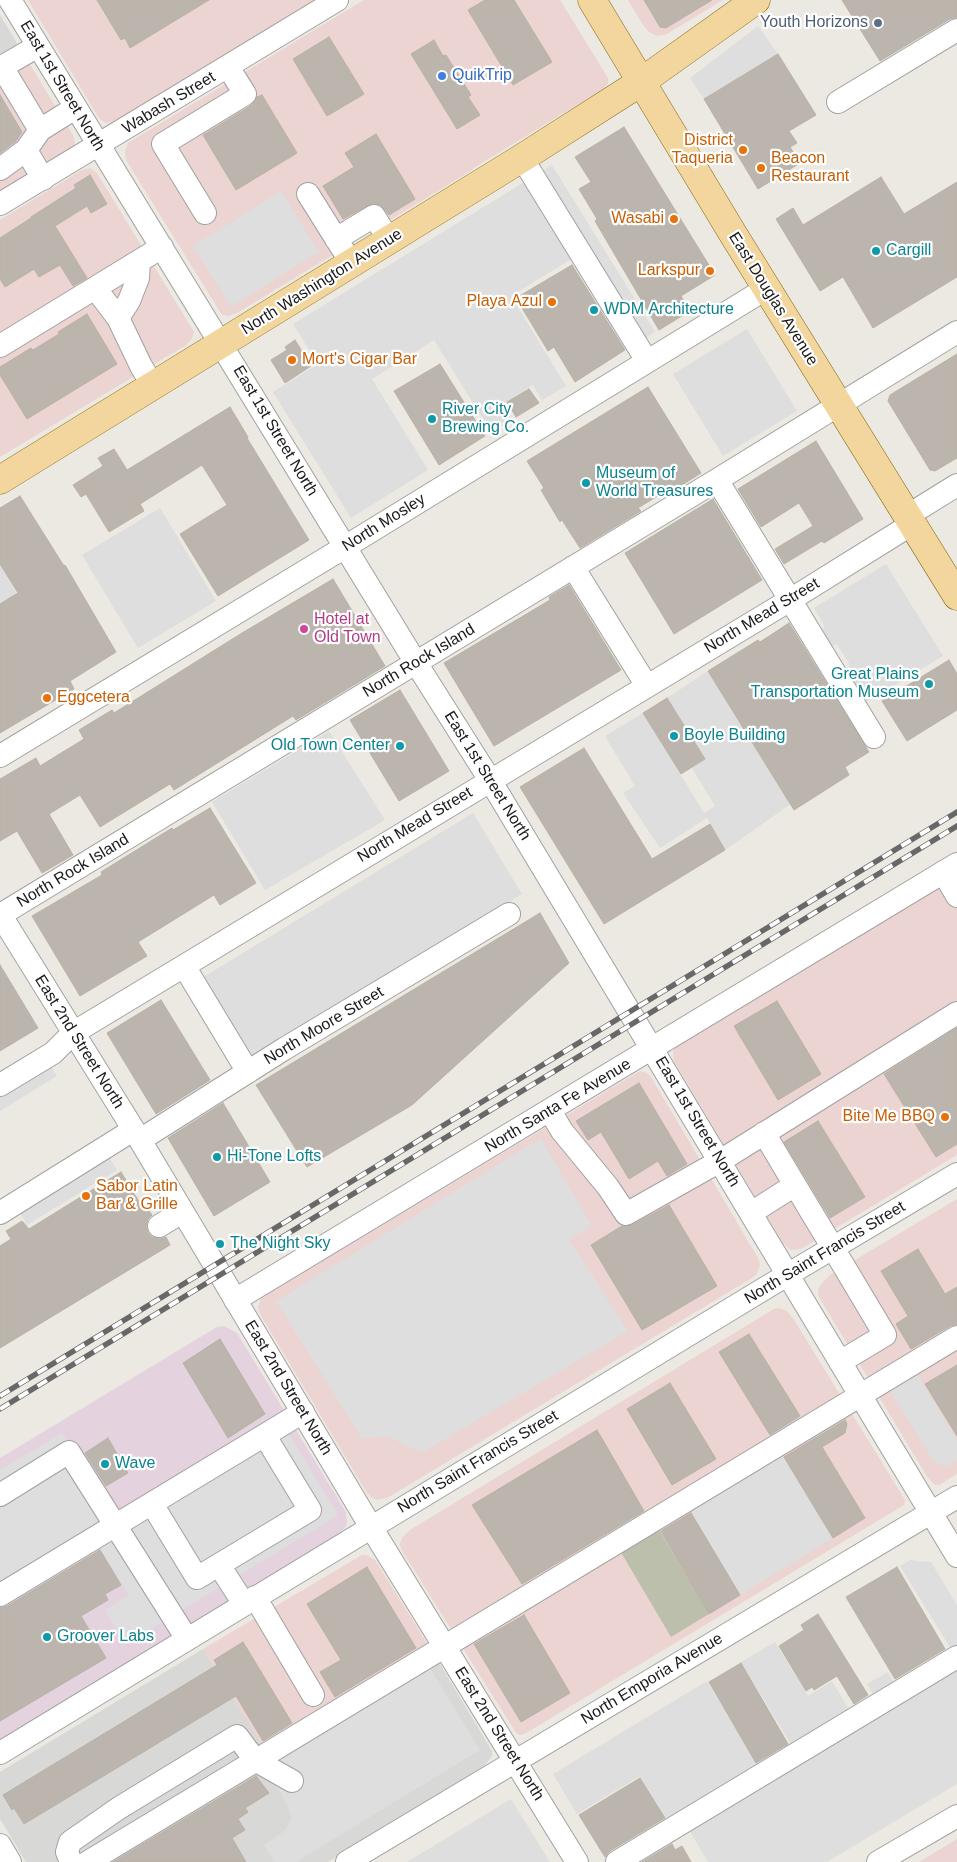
<!DOCTYPE html>
<html>
<head>
<meta charset="utf-8">
<style>
	body { margin:0 }
	canvas { display:block; background:#ebe9e1 }
</style>
</head>
<body>
<canvas width="957" height="1862"></canvas>
<script>
const c = document.querySelector('canvas').getContext('2d');
c.lineJoin = 'round';
function paint(path, color) { c.fillStyle = color; c.fill(path, 'evenodd'); }
const poly = rows => new Path2D(rows.map(r => 'M' + r).join(''));
function trace(path, color, width, dash) { c.strokeStyle = color; c.lineWidth = width; c.lineCap = dash ? 'butt' : 'round'; c.setLineDash(dash || []); c.stroke(path); }
function write(font, color, halo, rows, align = 'center') {
  c.font = font + ' Arial,sans-serif'; c.lineWidth = 4.5; c.setLineDash([]); c.textBaseline = 'middle'; c.strokeStyle = halo; c.fillStyle = color; for (const [text, x, y, turn = 0] of rows) {
    c.save(); c.translate(x, y); c.rotate((+turn || 0) * Math.PI / 180); c.textAlign = isNaN(turn) ? turn : align; if (halo) c.strokeText(text, 0, 0); c.fillText(text, 0, 0); c.restore();
  }
}
paint(poly([
	[0,15,20,48,0,61],
	[203,1649,269,1755,435,1656,492,1751,492,1756,484,1766,328,1862,26,1862,0,1819,0,1772]
]), '#d8d8d7');
paint(poly([
	[28,0,316,0,115,122,106,123,99,118],
	[364,0,560,0,608,78,608,84,603,89,472,169,474,169,237,313,228,316,222,315,126,160,125,151,128,143],
	[628,0,723,0,665,35,657,36,649,32,643,25],
	[20,48,74,137,75,146,0,195,0,61],
	[90,168,97,173,194,332,192,339,186,345,0,457,0,220,82,170],
	[957,875,957,1155,801,1249,791,1250,783,1243,674,1061,673,1051,676,1046],
	[640,1071,647,1073,651,1077,758,1258,760,1265,757,1274,752,1278,387,1498,376,1500,371,1497,367,1493,260,1314,258,1308,260,1300,264,1296],
	[957,1199,957,1474,939,1485,935,1485,928,1478,819,1297,818,1290,821,1284,830,1275],
	[779,1308,787,1311,794,1320,905,1500,904,1505,526,1733,520,1735,516,1733,401,1549,400,1544,402,1538,410,1530,774,1309],
	[362,1555,367,1555,375,1560,435,1656,269,1756,203,1649],
	[957,1839,957,1862,919,1862]
]), '#ebd4d1');
paint(poly([
	[224,1326,237,1333,346,1512,347,1522,345,1528,338,1534,0,1740,0,1458,217,1327]
]), '#e4d3df');
paint(poly([
	[657,1526,709,1614,671,1637,619,1549]
]), '#bdbfad');
paint(poly([
	[758,26,778,54,704,99,690,78],
	[552,165,655,332,642,340,586,250,511,296,566,386,542,400,533,385,503,404,512,419,491,432,434,340,372,379,428,470,351,518,273,392,318,364,293,324],
	[281,191,319,252,231,307,193,246],
	[747,329,797,411,723,456,673,374],
	[160,508,216,601,138,648,82,555],
	[886,564,943,656,863,704,843,670,850,665,837,644,829,648,819,631,825,627,814,608],
	[0,565,17,594,0,604],
	[708,671,791,804,725,850,707,818,660,848,623,793,635,786,605,736,643,713,704,813,715,806,692,768,705,759,667,698],
	[329,731,385,820,265,890,212,802],
	[473,813,522,894,237,1068,187,987],
	[49,1063,57,1076,0,1111,0,1094],
	[541,1138,592,1226,569,1239,628,1331,422,1453,386,1436,362,1439,276,1301],
	[107,1153,117,1170,27,1225,17,1208],
	[916,1372,957,1440,957,1460,947,1466,934,1462,889,1389],
	[287,1431,338,1515,126,1644,105,1610,129,1595,98,1546],
	[62,1433,113,1515,0,1586,0,1470],
	[780,1452,833,1538,740,1595,688,1508],
	[912,1559,914,1561,931,1562,957,1605,957,1646,951,1649,900,1566],
	[775,1642,808,1696,832,1681,851,1713,793,1748,741,1662],
	[428,1665,480,1750,296,1862,275,1862,264,1845,283,1832,289,1825,291,1817,289,1809,281,1793,268,1776,259,1769],
	[957,1666,957,1784,827,1862,708,1862,688,1828],
	[888,1672,895,1684,874,1696,867,1684],
	[707,1681,760,1768,669,1823,640,1776,577,1814,553,1774],
	[511,1799,550,1862,407,1862]
]), '#dedede');
const building = poly([
	[97,0,209,0,130,48,125,38,121,40,97,0],
	[485,0,514,0,552,62,513,85,468,10,485,0],
	[644,0,712,0,666,28,660,27,644,0],
	[842,0,957,0,957,17,950,19,880,61,842,0],
	[329,37,364,94,327,116,293,59,329,37],
	[434,40,443,56,446,55,471,95,468,97,480,115,457,129,411,54,434,40],
	[778,54,816,115,789,131,797,143,790,147,800,163,758,189,704,99,778,54],
	[0,95,22,132,16,141,0,153,0,95],
	[262,95,297,153,236,190,203,135,252,105,257,97,262,95],
	[624,127,715,275,681,296,690,311,659,330,595,221,597,219,579,189,591,182,575,157,624,127],
	[376,134,415,199,389,215,381,205,373,203,343,219,323,186,354,167,345,153,376,134],
	[90,175,107,204,91,213,87,206,55,226,87,278,73,286,60,265,39,277,34,269,5,287,0,279,0,238,31,218,31,217,76,188,74,185,90,175],
	[881,177,904,214,957,182,957,277,873,328,843,277,820,291,776,219,793,208,803,225,881,177],
	[572,265,625,350,575,382,554,347,548,351,516,298,572,265],
	[87,314,117,364,27,419,0,375,0,367,31,348,33,350,59,334,58,332,87,314],
	[295,340,311,366,285,383,271,360,287,350,285,347,295,340],
	[957,354,957,458,935,471,930,470,888,401,890,395,957,354],
	[440,364,485,436,439,465,394,391,440,364],
	[648,387,701,473,671,492,669,489,638,508,641,511,580,548,562,520,560,522,541,490,544,488,527,461,648,387],
	[529,389,539,403,516,417,507,402,529,389],
	[230,407,248,437,247,438,309,540,218,596,180,534,227,505,202,465,140,504,144,511,109,532,86,494,81,497,73,485,103,466,98,458,114,449,127,470,230,407],
	[816,441,863,519,824,543,822,541,784,564,775,549,813,526,799,503,761,527,738,489,816,441],
	[20,496,64,566,65,565,116,652,70,681,74,689,0,733,0,604,18,593,0,564,0,508,20,496],
	[713,499,762,580,674,634,625,553,713,499],
	[333,579,385,666,296,720,293,716,174,790,170,784,100,827,80,795,49,814,73,855,42,873,17,831,0,841,0,779,36,758,40,766,84,739,79,730,112,710,114,713,242,633,333,579],
	[569,585,621,670,494,746,444,663,550,600,549,597,569,585],
	[789,623,869,752,845,767,849,775,794,810,708,671,758,640,760,642,789,623],
	[949,660,957,674,957,710,907,741,882,701,949,660],
	[400,690,449,771,399,801,350,720,400,690],
	[667,698,705,759,681,774,643,713,667,698],
	[584,748,652,859,710,824,725,850,604,924,520,787,584,748],
	[210,808,256,883,220,905,214,895,138,942,147,956,80,996,32,916,102,875,101,872,172,828,173,830,210,808],
	[540,913,569,963,412,1105,307,1167,256,1085,540,913],
	[0,965,38,1028,0,1051,0,965],
	[161,1000,210,1080,156,1114,107,1033,161,1000],
	[777,1001,821,1074,778,1100,734,1026,777,1001],
	[957,1028,957,1144,936,1157,884,1074,957,1028],
	[639,1083,687,1164,667,1176,658,1161,629,1179,601,1132,588,1140,576,1121,639,1083],
	[223,1103,270,1182,214,1216,168,1138,223,1103],
	[818,1121,865,1197,830,1218,784,1142,818,1121],
	[121,1172,144,1210,147,1208,152,1215,148,1219,146,1226,148,1233,152,1237,159,1239,166,1237,170,1245,0,1348,0,1246,11,1239,6,1231,22,1221,29,1229,121,1172],
	[669,1205,717,1286,642,1330,591,1245,622,1226,632,1225,669,1205],
	[918,1249,945,1294,957,1287,957,1324,950,1326,911,1349,896,1324,908,1316,881,1271,918,1249],
	[749,1334,800,1416,770,1435,719,1352,749,1334],
	[220,1339,265,1414,228,1438,183,1363,220,1339],
	[957,1365,957,1436,925,1384,957,1365],
	[670,1383,716,1459,672,1485,627,1409,670,1383],
	[845,1420,847,1424,845,1433,822,1447,865,1518,833,1538,784,1457,845,1420],
	[597,1430,644,1511,522,1584,472,1505,597,1430],
	[108,1438,128,1473,106,1486,85,1453,108,1438],
	[691,1513,740,1595,709,1614,661,1531,691,1513],
	[100,1550,121,1585,105,1594,108,1600,81,1616,106,1658,0,1721,0,1608,7,1606,100,1550],
	[367,1567,416,1648,335,1697,320,1672,341,1660,307,1604,367,1567],
	[897,1567,945,1649,895,1679,846,1597,897,1567],
	[818,1614,868,1695,854,1704,837,1676,814,1690,812,1687,806,1691,779,1646,804,1630,801,1625,818,1614],
	[524,1615,570,1693,521,1722,474,1644,524,1615],
	[243,1642,292,1723,263,1741,236,1696,24,1824,14,1808,12,1810,3,1795,217,1665,214,1660,243,1642],
	[741,1663,788,1744,756,1763,709,1682,741,1663],
	[256,1776,269,1793,245,1808,248,1812,238,1819,245,1830,232,1838,246,1862,113,1862,256,1776],
	[640,1778,665,1818,610,1851,605,1857,579,1815,640,1778],
	[672,1844,675,1850,682,1846,691,1862,642,1862,672,1844]
]);
paint(building, '#bbb5ae');
trace(building, '#bbb1a5', 1);
const minor = poly([
	[10,0,416,663,490,780,957,1556],
	[2,67,40,130,75,108],
	[0,68,38,46],
	[838,102,957,30],
	[40,130,26,150,43,179],
	[522,158,647,361],
	[0,169,26,150],
	[308,194,352,264],
	[0,204,337,0],
	[205,213,163,144,245,94,228,67],
	[336,239,374,216,389,240],
	[95,288,118,318,141,366,153,386],
	[118,318,129,301,138,278,139,261],
	[0,346,162,247],
	[717,480,874,737],
	[907,516,957,485],
	[573,567,647,686],
	[0,756,345,547,767,288],
	[943,872,957,896],
	[0,914,140,1140,371,1527,577,1862],
	[0,915,717,480,957,332],
	[184,966,248,1072],
	[0,1085,53,1053,73,1033,790,600,912,524],
	[550,1111,562,1131,608,1187,626,1214,720,1161,957,1013],
	[764,1133,795,1185],
	[140,1140,284,1049,509,914],
	[0,1213,133,1130],
	[751,1213,795,1185,845,1268,885,1335,840,1362],
	[159,1226,182,1212],
	[235,1300,957,864],
	[0,1495,69,1452,187,1639],
	[152,1504,197,1578,310,1510,265,1436],
	[219,1565,244,1604],
	[0,1595,303,1412],
	[255,1597,313,1695],
	[0,1753,767,1287,957,1174],
	[0,1845,10,1862],
	[71,1862,67,1852,70,1842,119,1808,237,1736,255,1760,292,1781],
	[88,1862,957,1337],
	[347,1862,957,1497],
	[617,1862,957,1657],
	[878,1862,957,1816]
]);
const major = poly([
	[592,0,733,234,957,596],
	[0,480,522,158,641,82,756,0]
]);
trace(minor, '#a1a1a1', 24);
trace(major, '#84670d', 29);
trace(minor, '#fff', 22);
trace(major, '#f2d69e', 28);
const rail = poly([
	[0,1396,957,812],
	[0,1409,957,826]
]);
trace(rail, '#686868', 5.5);
trace(rail, '#fff', 4, [11]);
for (const [x, y, r, color] of [
	[878,23,5,"#5c6f8a"],
	[442,76,5,"#3f7fe0"],
	[743,150,5,"#e8710a"],
	[761,168,5,"#e8710a"],
	[674,219,5,"#e8710a"],
	[876,251,5,"#0f9aa8"],
	[710,271,5,"#e8710a"],
	[552,302,5,"#e8710a"],
	[594,310,5,"#0f9aa8"],
	[292,360,5,"#e8710a"],
	[432,419,5,"#0f9aa8"],
	[586,483,5,"#0f9aa8"],
	[304,629,5,"#d1479c"],
	[929,684,5,"#0f9aa8"],
	[47,698,5,"#e8710a"],
	[674,736,5,"#0f9aa8"],
	[400,746,5,"#0f9aa8"],
	[945,1117,5,"#e8710a"],
	[217,1157,5,"#0f9aa8"],
	[86,1196,5,"#e8710a"],
	[220,1244,5,"#0f9aa8"],
	[105,1464,5,"#0f9aa8"],
	[47,1637,5,"#0f9aa8"]
]) { const dot = new Path2D(); dot.arc(x, y, r, 0, 2 * Math.PI); c.fillStyle = color; c.fill(dot); trace(dot, '#fff', 2); }
write('16px', '#4e5e75', '#fff', [
	["Youth Horizons",868,23]
], 'right');
write('16px', '#366cbe', '#fff', [
	["QuikTrip",452,76]
], 'left');
write('16px', '#1a1a1a', '#fff', [
	["East 1st Street North",62,86,59],
	["Wabash Street",169,103,-31],
	["North Washington Avenue",322,282,-32],
	["East Douglas Avenue",773,299,58],
	["East 1st Street North",275,431,59],
	["North Mosley",384,523,-32],
	["North Mead Street",762,616,-31],
	["North Rock Island",419,661,-31],
	["East 1st Street North",487,776,58],
	["North Mead Street",415,825,-31],
	["North Rock Island",73,871,-31],
	["North Moore Street",324,1026,-31],
	["East 2nd Street North",79,1042,58],
	["North Santa Fe Avenue",558,1106,-31],
	["East 1st Street North",697,1122,59],
	["North Saint Francis Street",825,1253,-31],
	["East 2nd Street North",288,1388,59],
	["North Saint Francis Street",478,1462,-31],
	["North Emporia Avenue",652,1679,-31],
	["East 2nd Street North",499,1734,58]
]);
write('16px', '#c56008', '#fff', [
	["District",733,141],
	["Taqueria",733,159],
	["Beacon",771,159,"left"],
	["Restaurant",771,177,"left"],
	["Wasabi",664,219],
	["Larkspur",700,271],
	["Playa Azul",542,302],
	["Mort's Cigar Bar",302,360,"left"],
	["Eggcetera",57,698,"left"],
	["Bite Me BBQ",935,1117],
	["Sabor Latin",96,1187,"left"],
	["Bar & Grille",96,1205,"left"]
], 'right');
write('16px', '#0d838f', '#fff', [
	["Cargill",886,251],
	["WDM Architecture",604,310],
	["River City",442,410],
	["Brewing Co.",442,428],
	["Museum of",596,474],
	["World Treasures",596,492],
	["Great Plains",919,675,"right"],
	["Transportation Museum",919,693,"right"],
	["Boyle Building",684,736],
	["Old Town Center",390,746,"right"],
	["Hi-Tone Lofts",227,1157],
	["The Night Sky",230,1244],
	["Wave",115,1464],
	["Groover Labs",57,1637]
], 'left');
write('16px', '#b23c85', '#fff', [
	["Hotel at",314,620],
	["Old Town",314,638]
], 'left');
</script>
</body>
</html>
